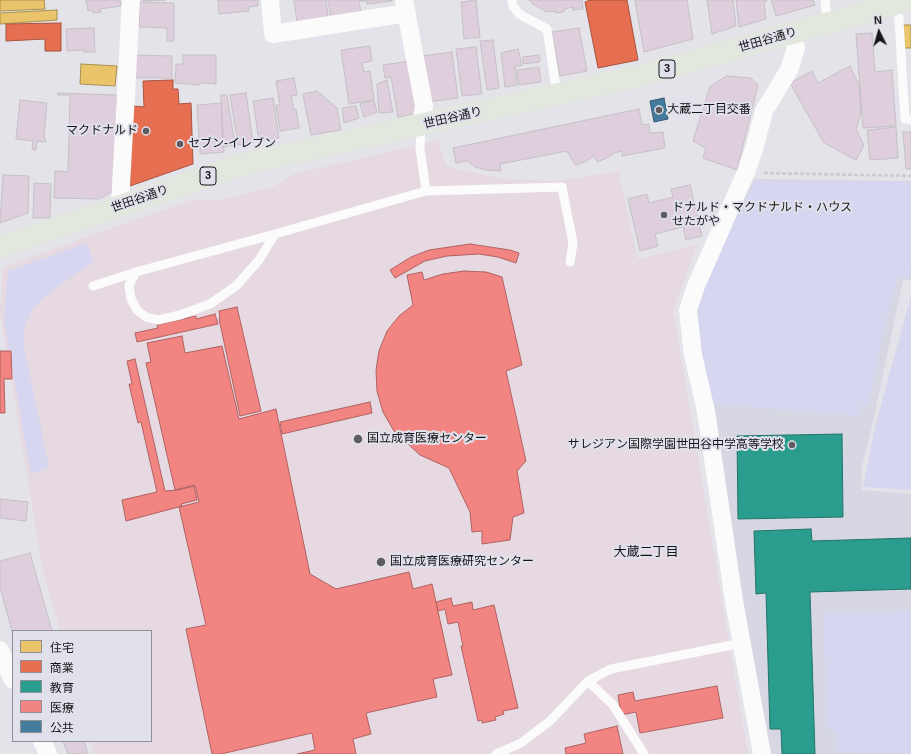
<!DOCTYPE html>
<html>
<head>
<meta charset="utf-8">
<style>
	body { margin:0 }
	#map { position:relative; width:911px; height:754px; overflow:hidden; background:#e3e3e9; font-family:Helvetica,"Noto Sans JP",sans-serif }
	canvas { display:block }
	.legend { position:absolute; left:12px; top:630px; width:140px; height:112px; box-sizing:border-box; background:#e1e1eb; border:1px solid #8f8f97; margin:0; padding:5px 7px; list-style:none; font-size:12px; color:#151518 }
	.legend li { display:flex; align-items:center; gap:8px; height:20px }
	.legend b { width:20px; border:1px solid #8f8f97 }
	.north { position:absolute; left:859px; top:12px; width:40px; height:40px; -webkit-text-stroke:3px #e1e1eb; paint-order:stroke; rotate:355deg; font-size:11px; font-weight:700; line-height:16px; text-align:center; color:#151518 }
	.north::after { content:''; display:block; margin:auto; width:14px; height:18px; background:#151518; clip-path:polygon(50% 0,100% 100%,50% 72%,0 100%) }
</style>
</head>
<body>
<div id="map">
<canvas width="911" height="754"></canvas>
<ul class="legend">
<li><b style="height:11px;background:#e9c46a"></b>住宅</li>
<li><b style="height:11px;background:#e76f51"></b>商業</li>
<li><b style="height:11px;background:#2a9d8f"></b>教育</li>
<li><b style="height:11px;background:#f28482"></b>医療</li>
<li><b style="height:11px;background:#457b9d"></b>公共</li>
</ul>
<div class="north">N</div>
</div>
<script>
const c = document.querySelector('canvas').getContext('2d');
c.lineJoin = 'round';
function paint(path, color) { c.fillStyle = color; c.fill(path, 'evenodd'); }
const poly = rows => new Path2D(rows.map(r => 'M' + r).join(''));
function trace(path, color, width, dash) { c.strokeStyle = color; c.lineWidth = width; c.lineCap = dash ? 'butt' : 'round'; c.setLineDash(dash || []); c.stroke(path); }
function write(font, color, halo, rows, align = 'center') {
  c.font = font + ' Helvetica,"Noto Sans JP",sans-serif'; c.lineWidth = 4; c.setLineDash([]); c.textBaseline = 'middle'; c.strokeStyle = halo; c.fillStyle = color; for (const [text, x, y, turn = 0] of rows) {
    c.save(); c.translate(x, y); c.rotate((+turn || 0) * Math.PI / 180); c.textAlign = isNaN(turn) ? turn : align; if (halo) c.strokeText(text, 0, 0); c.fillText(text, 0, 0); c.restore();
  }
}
paint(poly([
	[754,179,911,181,911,280,903,280,873,421,861,470,862,490,911,494,911,754,768,754,695,307,714,254]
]), '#d7d7e3');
paint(poly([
	[438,140,446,166,502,179,558,181,618,171,638,259,698,244,673,310,748,754,94,754,90,741,151,741,151,631,60,631,42,567,0,310,3,267,191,200,222,200,274,186,294,174]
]), '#e6d9e1');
paint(poly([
	[755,181,911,182,911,258,910,277,898,276,883,331,869,406,862,405,859,416,714,404,700,353,698,306,718,254],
	[87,243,94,262,54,289,34,307,24,328,24,346,49,467,31,474,4,321,8,271],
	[911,296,911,490,863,487,875,427],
	[911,611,911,753,837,752,836,734,826,727,824,613]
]), '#d6d6f0');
const homes = poly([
	[0,0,44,0,45,9,0,11,0,0],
	[57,10,57,20,0,24,0,13,57,10],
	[903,25,911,25,911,48,904,48,903,25],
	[81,64,117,66,115,86,80,84,81,64]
]);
paint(homes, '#e9c46a');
trace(homes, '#a99051', 1);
const shops = poly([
	[590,0,627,0,638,60,598,68,585,2,590,0],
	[61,23,61,51,45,51,45,39,6,41,6,24,61,23],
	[173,80,173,89,178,89,179,104,191,103,193,164,130,186,132,106,144,107,143,81,173,80]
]);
paint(shops, '#e76f51');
trace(shops, '#a85440', 1);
const schools = poly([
	[842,434,843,517,738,519,737,436,842,434],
	[811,529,812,541,911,538,911,589,810,592,815,754,782,754,781,729,770,729,766,593,756,594,754,531,811,529]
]);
paint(schools, '#2a9d8f');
trace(schools, '#24746b', 1);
const health = poly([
	[470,244,510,250,519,253,516,263,498,257,479,254,447,256,425,261,395,278,390,270,411,257,429,250,470,244],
	[464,271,486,272,502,277,522,365,506,371,526,461,517,471,524,513,513,517,510,540,482,544,482,531,472,532,470,512,449,468,420,455,394,431,383,412,377,391,376,370,379,351,387,331,399,316,413,305,407,275,422,272,424,280,443,274,464,271],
	[237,307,261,411,240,416,219,319,220,319,219,311,237,307],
	[215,314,218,324,137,342,135,333,158,328,157,325,196,316,196,319,215,314],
	[182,336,185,353,222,346,239,419,276,409,310,574,336,589,409,572,413,589,432,584,452,675,433,679,437,697,366,713,371,734,353,739,356,754,297,754,315,750,312,733,221,754,212,754,186,629,206,625,179,507,199,502,195,485,175,490,146,363,151,362,147,343,182,336],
	[0,351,11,351,12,379,4,379,5,413,0,413,0,351],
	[135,359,165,491,178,490,194,486,197,500,181,504,182,506,126,521,122,500,157,492,141,422,138,423,129,384,132,384,127,361,135,359],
	[370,402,372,413,282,434,280,422,370,402],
	[451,598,453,606,472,602,473,610,494,605,518,708,503,711,504,714,495,717,496,720,482,723,482,720,478,721,461,646,463,646,458,622,448,624,445,609,438,611,436,602,451,598],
	[717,686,723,718,640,733,636,712,621,715,618,695,633,692,635,701,717,686],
	[617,726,623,754,566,754,565,748,586,743,584,734,617,726]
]);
paint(health, '#f28482');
trace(health, '#b06362', 1);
const public = poly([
	[664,98,668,119,654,122,650,101,664,98]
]);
paint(public, '#457b9d');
trace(public, '#375c75', 1);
const building = poly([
	[86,0,120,0,121,6,100,9,101,12,93,13,93,10,88,11,86,0],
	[143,0,166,0,143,1,143,0],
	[218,0,258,0,258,6,248,7,249,11,219,14,218,0],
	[294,0,326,0,328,15,326,16,326,18,297,22,294,0],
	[328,0,366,0,366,1,359,1,361,12,331,18,328,0],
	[367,0,392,0,392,1,367,4,367,0],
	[476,0,480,37,464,39,461,2,476,0],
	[529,0,582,0,583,9,573,10,573,7,564,9,564,12,555,13,555,11,547,12,533,4,529,0],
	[635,0,687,0,693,39,644,52,635,0],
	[707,0,733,0,736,26,712,34,707,0],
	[736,0,767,0,767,1,764,2,766,19,739,27,736,0],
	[771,0,813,0,815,5,776,16,771,0],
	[140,2,174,3,174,41,167,41,167,28,139,27,140,2],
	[94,28,95,52,84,52,84,50,67,51,66,29,94,28],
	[579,28,587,71,560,76,552,32,579,28],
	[872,33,875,72,892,70,896,126,863,128,856,34,872,33],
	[493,40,499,88,487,90,480,41,493,40],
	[370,46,372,61,362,63,364,72,370,71,374,100,349,104,341,50,370,46],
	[476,47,482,94,462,96,456,49,476,47],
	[518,49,522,66,515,66,517,85,505,87,501,53,518,49],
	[452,52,458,98,428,102,422,56,452,52],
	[135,55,172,56,172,78,135,78,135,55],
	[183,55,216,55,216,84,199,83,199,85,175,83,176,64,183,64,183,55],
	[539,55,540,62,523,64,523,57,539,55],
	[410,61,419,113,398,117,391,77,385,78,383,65,410,61],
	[850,66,859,85,861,115,856,129,864,145,856,160,824,143,790,83,812,71,818,83,850,66],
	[539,67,541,82,519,85,517,70,539,67],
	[727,76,751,78,758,85,737,170,703,158,706,148,693,141,710,86,727,76],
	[294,78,297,95,291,96,294,110,296,109,299,128,280,131,276,105,280,105,276,81,294,78],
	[387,80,393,112,379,113,377,84,387,80],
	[317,91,337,108,341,130,311,135,303,94,317,91],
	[58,93,117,95,114,191,99,199,54,198,55,171,68,172,70,95,57,95,58,93],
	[246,93,253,142,238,145,230,95,246,93],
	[221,95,227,95,235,145,223,147,221,95],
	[273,98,279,138,259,141,253,101,273,98],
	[20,100,47,103,44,136,46,142,37,141,36,150,32,149,33,141,16,139,20,100],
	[374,100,377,112,364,117,360,104,374,100],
	[221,103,224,152,200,154,197,105,221,103],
	[356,106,359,118,344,123,342,108,356,106],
	[639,109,642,125,649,124,650,133,663,132,665,148,622,156,622,151,614,153,607,158,597,162,594,156,585,162,575,165,567,151,500,164,501,171,486,170,475,167,467,161,456,163,453,148,639,109],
	[896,127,898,158,870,160,867,130,896,127],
	[903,132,911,132,911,169,906,169,903,132],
	[3,175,29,176,28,213,0,223,3,175],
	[34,183,51,184,50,218,33,218,34,183],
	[690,185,702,236,686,240,683,227,655,234,658,246,640,251,628,199,647,194,649,203,673,197,671,189,690,185],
	[0,499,28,502,26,521,0,518,0,499],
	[30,553,52,631,13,631,13,635,0,587,0,561,30,553],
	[63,741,84,741,88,754,68,754,63,741]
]);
paint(building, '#dfcedc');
trace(building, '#c4c1c5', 1);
trace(poly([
	[764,173,911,176]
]), '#cccccd', 2.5, [4, 2]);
trace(poly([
	[512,0,513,6,519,14,547,29,557,95],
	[826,0,825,5,829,24],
	[898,4,905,119,911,120],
	[421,125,420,148,426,191],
	[136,272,129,285,131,299,137,310,146,317,158,320,180,315,210,304,236,286,259,260,275,234],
	[93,286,136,272,275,234,426,191,562,187,573,243,570,262],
	[588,681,613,705,644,754],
	[496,754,521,743,550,721,588,681,611,669,742,643]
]), '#fbfbfc', 9);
trace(poly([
	[270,0,273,34,407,13],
	[404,0,424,106,421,125],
	[120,205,131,0],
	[0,650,13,680],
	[42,741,48,754],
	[762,754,734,601,706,411,693,355,688,310,696,286,746,172,755,146,764,111,789,70,796,48,792,32]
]), '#fbfbfc', 18);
trace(poly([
	[0,247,240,165,639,76,910,0]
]), '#e3e8df', 22);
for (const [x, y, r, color] of [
	[659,110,4,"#5d5d61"],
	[146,131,4,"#5d5d61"],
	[180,144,4,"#5d5d61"],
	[664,215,4,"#5d5d61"],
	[358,439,5,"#5d5d61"],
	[792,445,4,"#5d5d61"],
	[381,562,5,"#5d5d61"]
]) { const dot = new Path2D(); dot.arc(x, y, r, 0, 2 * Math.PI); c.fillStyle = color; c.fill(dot); trace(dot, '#e1e1eb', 1.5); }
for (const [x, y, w] of [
	[667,69,16],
	[208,176,16]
]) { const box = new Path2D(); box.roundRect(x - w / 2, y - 9, w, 18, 3); c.fillStyle = '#e1e1eb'; c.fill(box); trace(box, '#151518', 1); }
write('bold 11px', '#151518', null, [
	["3",667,69],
	["3",208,176]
]);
write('12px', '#151518', '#e1e1eb', [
	["世田谷通り",768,40,-16],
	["世田谷通り",453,118,-13],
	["世田谷通り",140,199,-19]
]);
write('12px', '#151518', '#e1e1eb', [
	["大蔵二丁目交番",667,110],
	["マクドナルド",138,131,"right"],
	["セブン-イレブン",188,144],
	["ドナルド・マクドナルド・ハウス",672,208],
	["せたがや",672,222],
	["国立成育医療センター",367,439],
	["サレジアン国際学園世田谷中学高等学校",784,445,"right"],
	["国立成育医療研究センター",390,562]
], 'left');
write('13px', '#151518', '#e1e1eb', [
	["大蔵二丁目",646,552]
]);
</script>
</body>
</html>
